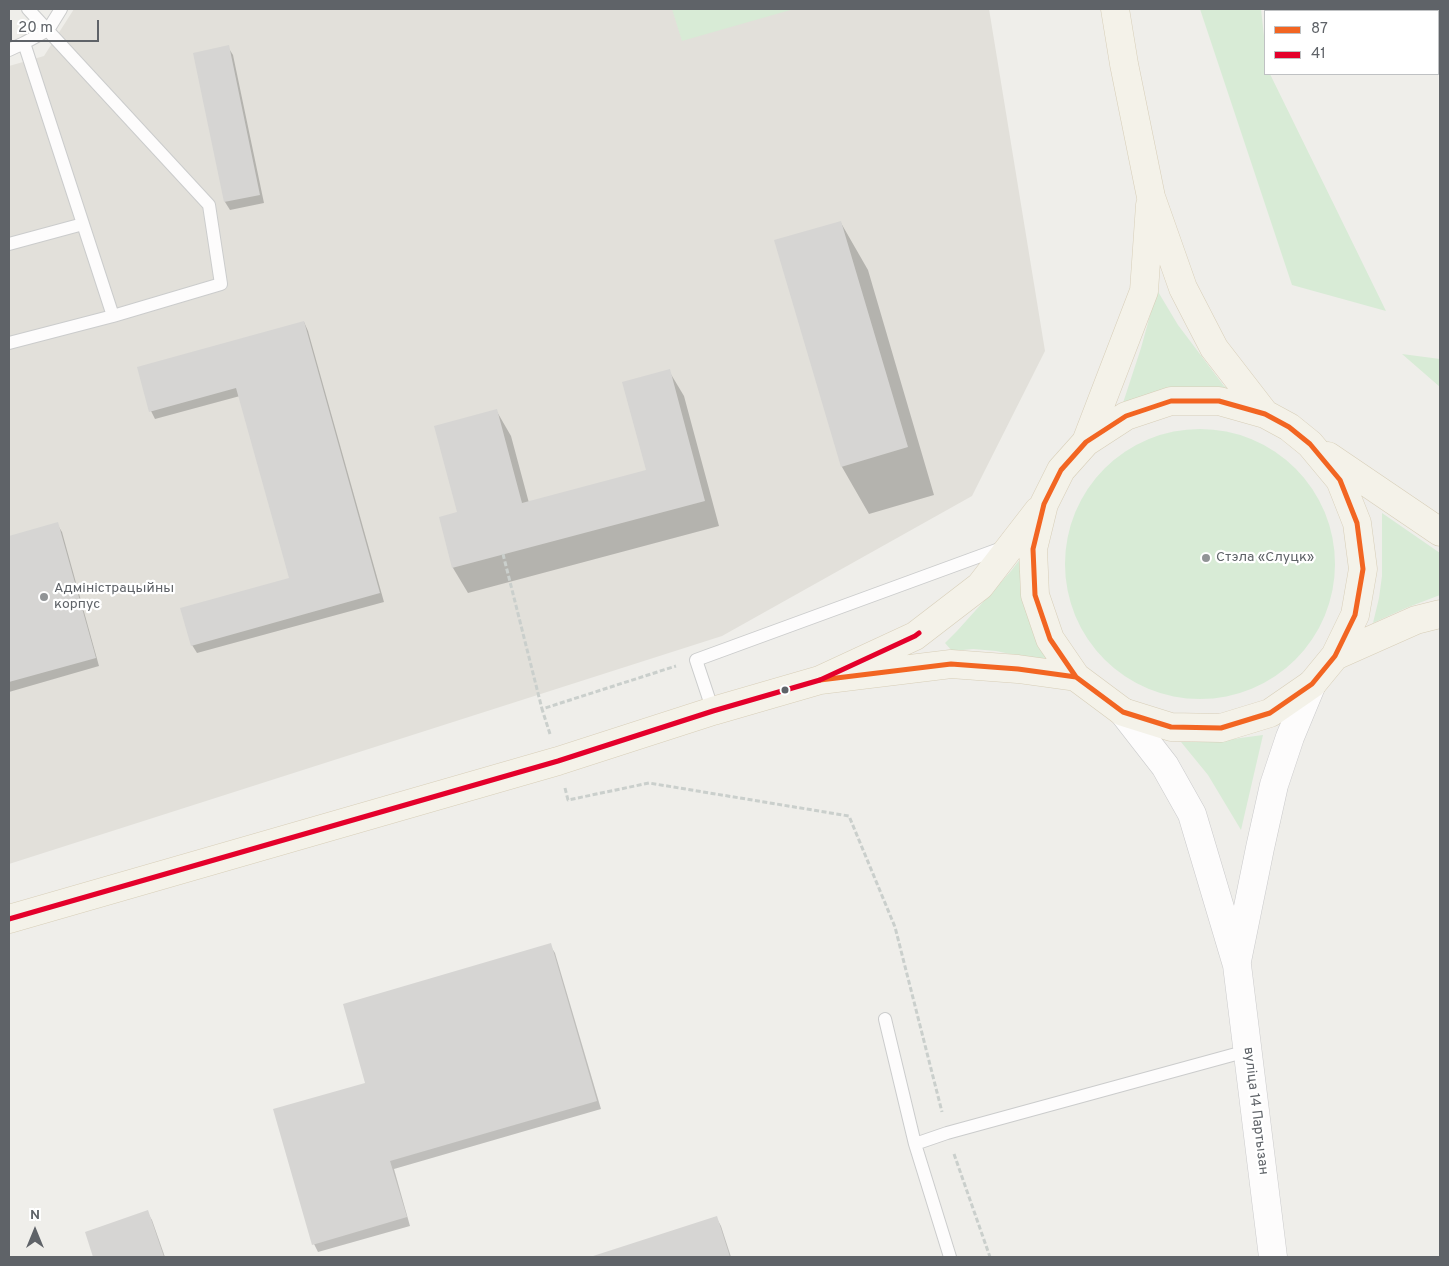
<!DOCTYPE html>
<html>
<head>
<meta charset="utf-8">
<style>
	body { margin:0 }
	#map { position:relative; width:1449px; height:1266px; overflow:hidden; background:#efeeea; font-family:Overpass,sans-serif }
	canvas { display:block }
	.frame { position:absolute; inset:0; border:10px solid #5f6368; pointer-events:none }
	.legend { position:absolute; left:1264px; top:10px; width:175px; height:65px; box-sizing:border-box; background:#fff; border:1px solid #bfc1c3; margin:0; padding:6px 9px; list-style:none; font-size:15px; color:#5f6368 }
	.legend li { display:flex; align-items:center; gap:10px; height:25px }
	.legend b { width:25px; border:1px solid #bfc1c3 }
	.north { position:absolute; left:10px; top:1206px; width:50px; height:50px; -webkit-text-stroke:4px #fff; paint-order:stroke; rotate:0deg; font-size:14px; font-weight:700; line-height:20px; text-align:center; color:#5f6368 }
	.north::after { content:''; display:block; margin:auto; width:18px; height:22px; background:#5f6368; clip-path:polygon(50% 0,100% 100%,50% 72%,0 100%) }
	.scale { position:absolute; left:10px; top:20px; width:89px; height:22px; box-sizing:border-box; border:2px solid #5f6368; border-top:0; padding-left:6px; font-size:15px; line-height:18px; white-space:nowrap; color:#5f6368; -webkit-text-stroke:4px #fff; paint-order:stroke }
</style>
</head>
<body>
<div id="map">
<canvas width="1449" height="1266"></canvas>
<div class="frame"></div>
<ul class="legend">
<li><b style="height:6px;background:#f26522"></b>87</li>
<li><b style="height:6px;background:#e4002b"></b>41</li>
</ul>
<div class="north">N</div>
<div class="scale">20 m</div>
</div>
<script>
const c = document.querySelector('canvas').getContext('2d');
c.lineJoin = 'round';
function paint(path, color) { c.fillStyle = color; c.fill(path, 'evenodd'); }
const poly = rows => new Path2D(rows.map(r => 'M' + r).join(''));
function trace(path, color, width, dash) { c.strokeStyle = color; c.lineWidth = width; c.lineCap = dash ? 'butt' : 'round'; c.setLineDash(dash || []); c.stroke(path); }
function write(font, color, halo, rows, align = 'center') {
  c.font = font + ' Overpass,sans-serif'; c.lineWidth = 4.5; c.setLineDash([]); c.textBaseline = 'middle'; c.strokeStyle = halo; c.fillStyle = color; for (const [text, x, y, turn = 0] of rows) {
    c.save(); c.translate(x, y); c.rotate((+turn || 0) * Math.PI / 180); c.textAlign = isNaN(turn) ? turn : align; if (halo) c.strokeText(text, 0, 0); c.fillText(text, 0, 0); c.restore();
  }
}
paint(poly([
	[74,9,989,9,1045,351,972,496,722,636,9,864,9,66,44,56]
]), '#e2e0da');
paint(poly([
	[672,9,794,9,682,41],
	[1200,9,1261,9,1265,45,1265,74,1270,74,1386,311,1292,285],
	[1157,290,1178,325,1224,386,1232,392,1123,403,1141,348],
	[1402,354,1440,359,1440,387],
	'1065 564a135 135 0 1 1 270 0a135 135 0 1 1-270 0Z',
	[1382,513,1440,553,1440,595,1406,608,1373,623,1379,598,1382,576],
	[1021,558,1053,667,1020,656,996,651,973,649,952,651,945,643,957,631,1011,571],
	[1263,735,1241,830,1208,775,1181,742,1218,741]
]), '#d8ebd6');
paint(poly([
	[228,47,233,55,264,203,230,210,225,202,194,54],
	[841,223,868,270,934,495,869,514,842,467],
	[304,322,308,331,384,602,197,653,192,645,291,578,240,396,155,419,151,411],
	[669,371,684,396,719,526,468,593,453,568,440,518,459,513,496,410,511,436,529,503,647,471],
	[57,524,62,532,99,666,9,692,9,537],
	[550,945,555,953,601,1109,394,1169,410,1226,318,1252,314,1244],
	[147,1212,152,1220,165,1257,95,1257,86,1233],
	[716,1217,721,1226,731,1257,593,1257]
]), '#0003');
paint(poly([
	[229,45,260,195,224,202,193,53],
	[841,221,908,447,841,467,774,240],
	[304,321,380,593,191,646,180,608,289,578,236,388,149,412,137,367],
	[670,369,705,501,452,568,439,517,457,512,434,426,497,409,522,503,646,470,622,382],
	[58,522,96,658,9,682,9,536],
	[551,943,597,1101,390,1161,407,1217,312,1245,273,1109,365,1083,343,1004],
	[148,1210,164,1257,93,1257,85,1232],
	[717,1216,730,1257,590,1257]
]), '#d6d5d3');
const lane = poly([
	[24,43,113,316,221,284,209,205,28,9],
	[9,50,24,43,48,30,61,9],
	[9,244,83,224],
	[9,343,113,316],
	[713,711,696,660,1002,548],
	[885,1019,915,1144,947,1133,1247,1051],
	[915,1144,950,1257]
]);
const secondary = poly([
	[1123,712,1165,766,1192,814,1237,965,1273,1257],
	[1237,961,1260,848,1274,785,1290,737,1312,684]
]);
const primary = poly([
	[1115,9,1124,64,1151,197,1183,288,1214,348,1265,414],
	[1086,442,1144,291,1150,205],
	[1328,456,1440,532],
	[1335,656,1416,620,1440,614],
	[820,680,951,664,1018,669,1076,677,1123,712,1171,727,1221,728,1270,713,1312,684,1335,656,1355,615,1363,569,1357,523,1340,480,1310,444,1289,427,1265,414,1219,401,1171,401,1126,416,1086,442,1061,470,1044,504,1033,549,1035,595,1050,639,1076,677],
	[9,919,558,761,713,711,820,680,915,636,980,586,1038,511]
]);
trace(lane, '#cbcccc', 14);
trace(secondary, '#cacacb', 29);
trace(primary, '#d7ceb8', 29);
trace(poly([
	[503,554,542,709],
	[550,734,542,709,676,666],
	[565,788,568,800,649,783,849,816,895,927,942,1112],
	[954,1154,990,1257]
]), '#cacfcc', 3, [5, 2.5]);
trace(lane, '#fdfcfc', 12);
trace(secondary, '#fdfcfc', 28);
trace(primary, '#f4f2e9', 28);
trace(poly([
	[820,680,951,664,1018,669,1076,677,1123,712,1171,727,1221,728,1270,713,1312,684,1335,656,1355,615,1363,569,1357,523,1340,480,1310,444,1289,427,1265,414,1219,401,1171,401,1126,416,1086,442,1061,470,1044,504,1033,549,1035,595,1050,639,1076,677]
]), '#f26522', 5);
trace(poly([
	[9,919,558,761,713,711,820,680,915,636,919,633]
]), '#e4002b', 5);
for (const [x, y, r, color] of [
	[1206,558,5,"#919496"],
	[44,597,5,"#919496"],
	[785,690,4.5,"#5f6368"]
]) { const dot = new Path2D(); dot.arc(x, y, r, 0, 2 * Math.PI); c.fillStyle = color; c.fill(dot); trace(dot, '#fff', 2); }
write('14px', '#5f6368', '#fff', [
	["Стэла «Слуцк»",1216,558],
	["Адміністрацыйны",54,589],
	["корпус",54,605]
], 'left');
write('14px', '#5f6368', '#fff', [
	["вуліца 14 Партызан",1255,1111,83]
]);
</script>
</body>
</html>
